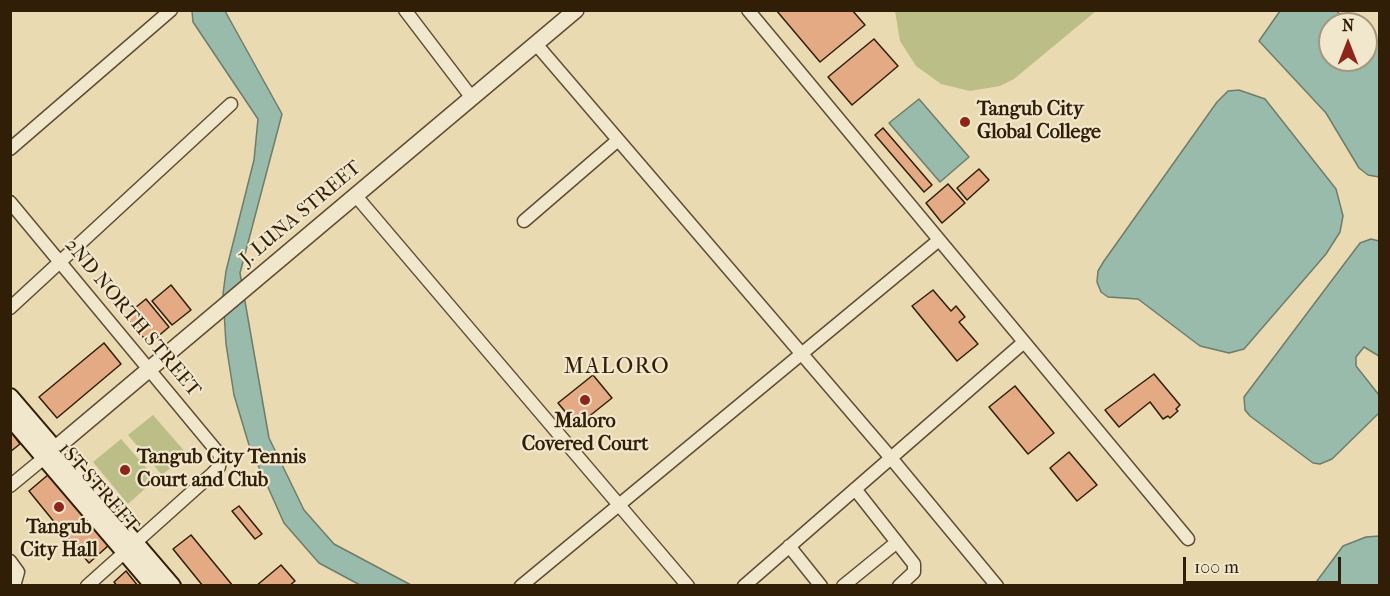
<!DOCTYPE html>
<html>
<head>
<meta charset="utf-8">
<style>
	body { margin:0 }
	#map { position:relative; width:1390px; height:596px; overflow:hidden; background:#eadab2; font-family:"IM FELL French Canon",serif }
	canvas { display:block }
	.frame { position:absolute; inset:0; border:12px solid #301e07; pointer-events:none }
	.north { position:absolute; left:1318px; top:12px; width:60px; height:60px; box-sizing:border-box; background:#f1e7cd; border:2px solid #a4977e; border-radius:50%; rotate:0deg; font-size:16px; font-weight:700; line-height:24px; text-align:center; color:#301e07 }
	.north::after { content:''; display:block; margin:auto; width:21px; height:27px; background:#8f2418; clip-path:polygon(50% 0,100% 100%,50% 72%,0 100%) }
	.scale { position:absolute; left:1183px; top:557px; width:158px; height:27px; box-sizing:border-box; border:3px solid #301e07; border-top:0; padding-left:8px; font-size:18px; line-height:21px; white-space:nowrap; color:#301e07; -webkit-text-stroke:4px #f1e7cd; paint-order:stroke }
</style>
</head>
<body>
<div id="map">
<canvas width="1390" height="596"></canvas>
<div class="frame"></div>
<div class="north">N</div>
<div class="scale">100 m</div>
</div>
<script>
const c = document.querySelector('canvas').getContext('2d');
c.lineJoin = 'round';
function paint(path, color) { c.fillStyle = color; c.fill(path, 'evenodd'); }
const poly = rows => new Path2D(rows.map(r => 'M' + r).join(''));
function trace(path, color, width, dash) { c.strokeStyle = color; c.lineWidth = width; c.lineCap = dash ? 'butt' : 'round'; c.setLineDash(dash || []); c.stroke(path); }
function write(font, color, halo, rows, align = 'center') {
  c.font = font + ' "IM FELL French Canon",serif'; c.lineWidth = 4.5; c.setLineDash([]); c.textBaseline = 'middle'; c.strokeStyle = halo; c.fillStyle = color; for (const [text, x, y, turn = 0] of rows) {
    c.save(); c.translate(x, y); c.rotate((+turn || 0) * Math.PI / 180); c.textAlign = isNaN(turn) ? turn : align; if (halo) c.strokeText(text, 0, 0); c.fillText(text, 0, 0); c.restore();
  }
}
paint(poly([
	[895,11,895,10,1096,11,1014,79,1000,86,970,91,941,84,916,66,900,41],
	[153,415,187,454,162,475,128,435],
	[121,439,156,479,128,504,93,462]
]), '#bcbe88');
const water = poly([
	[192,11,225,11,282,114,240,273,269,438,304,510,334,544,411,585,360,585,319,563,284,523,249,445,234,395,226,344,223,294,226,271,254,160,258,119,193,22,192,11],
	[1336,11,1354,24,1330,24,1330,60,1366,60,1366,33,1379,43,1379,177,1368,175,1359,168,1326,113,1259,41,1280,11,1336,11],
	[1239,90,1265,99,1336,189,1343,216,1340,232,1326,254,1244,349,1229,353,1200,346,1138,299,1108,297,1101,292,1097,282,1098,271,1104,261,1217,102,1228,91,1239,90],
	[919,99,969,157,940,182,889,123,919,99],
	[1371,239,1379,241,1379,356,1364,347,1356,357,1356,366,1379,395,1379,413,1332,459,1320,464,1313,463,1250,416,1245,410,1244,397,1360,243,1371,239],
	[1379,536,1379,585,1314,585,1343,546,1366,537,1379,536]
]);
paint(water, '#98bbac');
trace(water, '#6e7c6a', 1.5);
const building = poly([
	[776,10,852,10,865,25,820,62,776,10],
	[874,39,898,66,852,105,828,77,874,39],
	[883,128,932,185,924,192,875,135,883,128],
	[979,169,989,180,967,200,957,188,979,169],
	[948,184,965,203,942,223,926,203,948,184],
	[171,285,191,310,172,325,152,301,171,285],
	[933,290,951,311,956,306,965,317,959,322,978,344,957,361,912,306,933,290],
	[146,299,169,327,149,344,125,316,146,299],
	[104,343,121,364,57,418,39,397,104,343],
	[1154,374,1180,405,1176,409,1178,411,1170,418,1168,416,1163,419,1150,402,1119,427,1105,410,1154,374],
	[593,375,612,398,577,426,558,403,593,375],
	[1015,386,1054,433,1028,454,989,407,1015,386],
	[12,433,20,444,10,452,10,434,12,433],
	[1069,452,1097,485,1077,501,1050,468,1069,452],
	[49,474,109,545,89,563,62,531,58,534,54,530,51,526,55,523,29,491,49,474],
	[239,506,262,534,255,539,232,511,239,506],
	[191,535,233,586,203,586,173,549,191,535],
	[281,565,295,581,289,586,256,586,281,565],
	[126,571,138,586,117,586,114,582,126,571]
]);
paint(building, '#e4aa84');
trace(building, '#301e07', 1.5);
const minor = poly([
	[405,10,472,98],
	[748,10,1188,539],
	[536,44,891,458,997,586],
	[10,149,171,10],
	[356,196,688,586],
	[10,202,220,455,219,467,212,474,87,586],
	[524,221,618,140],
	[10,308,231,104],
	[10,486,44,458],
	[855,489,914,564,914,572,899,586],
	[789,546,821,586],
	[10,561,18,572,14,586],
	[521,586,939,240],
	[744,586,1024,342],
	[843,586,897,542]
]);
const tertiary = poly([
	[45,457,576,10]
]);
const secondary = poly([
	[10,397,172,586],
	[10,417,154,586]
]);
trace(minor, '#5e4d32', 15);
trace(tertiary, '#5e4d32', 18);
trace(secondary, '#301e07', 20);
trace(minor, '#f1e7cd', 12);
trace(tertiary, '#f1e7cd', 15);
trace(secondary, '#f1e7cd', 16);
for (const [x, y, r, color] of [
	[965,122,6,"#8f2418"],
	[585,400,6,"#8f2418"],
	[125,470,6,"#8f2418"],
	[59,507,6,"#8f2418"]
]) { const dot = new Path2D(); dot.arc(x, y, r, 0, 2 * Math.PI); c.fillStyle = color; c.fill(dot); trace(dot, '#f1e7cd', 2); }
write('bold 20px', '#301e07', '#f1e7cd', [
	["Tangub City",977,110],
	["Global College",977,133],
	["Maloro",585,422,"center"],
	["Covered Court",585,445,"center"],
	["Tangub City Tennis",137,458],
	["Court and Club",137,481],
	["Tangub",59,528,"center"],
	["City Hall",59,551,"center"]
], 'left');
write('20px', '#301e07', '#f1e7cd', [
	["J. LUNA STREET",301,214,-40],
	["2ND NORTH STREET",132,318,50],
	["1ST STREET",98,488,49]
]);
c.letterSpacing = '1.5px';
write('22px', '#301e07', '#f1e7cd', [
	["MALORO",617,368]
]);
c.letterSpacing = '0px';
</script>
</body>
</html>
